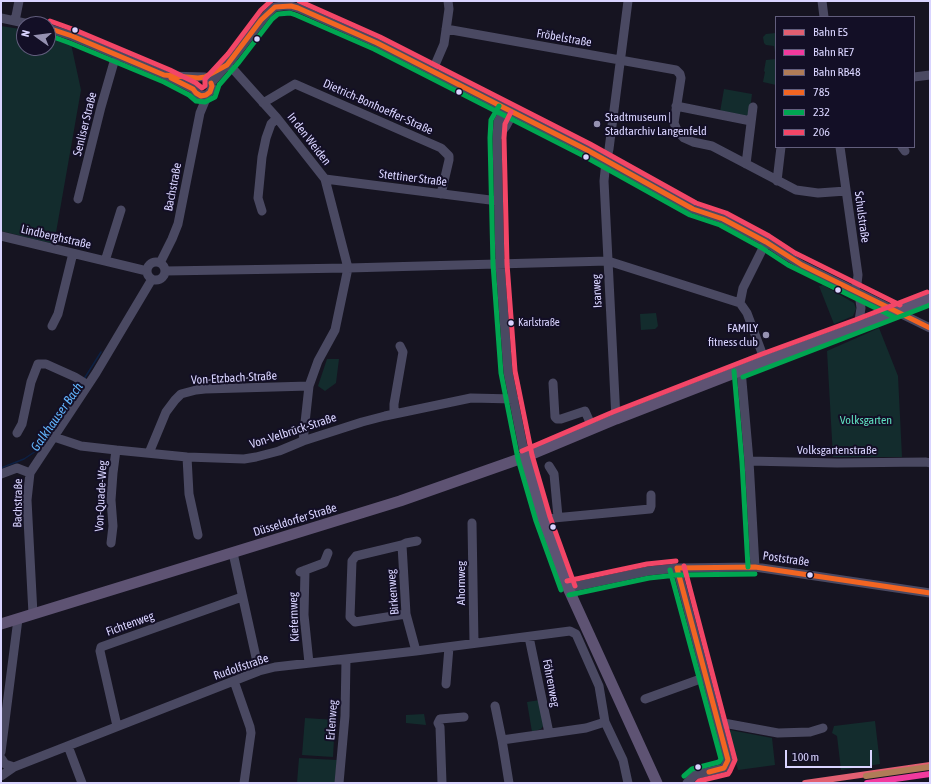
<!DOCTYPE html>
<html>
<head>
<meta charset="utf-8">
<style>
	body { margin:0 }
	#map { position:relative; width:931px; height:784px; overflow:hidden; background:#161421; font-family:"Asap Condensed",sans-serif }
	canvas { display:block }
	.frame { position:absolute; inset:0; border:2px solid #d9d4ff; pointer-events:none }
	.legend { position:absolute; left:775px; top:16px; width:140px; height:132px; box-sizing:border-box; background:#130f26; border:1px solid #625e7d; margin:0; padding:5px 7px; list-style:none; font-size:12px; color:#d9d4ff }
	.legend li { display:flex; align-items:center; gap:8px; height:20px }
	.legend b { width:20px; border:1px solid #625e7d }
	.north { position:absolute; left:16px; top:16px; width:40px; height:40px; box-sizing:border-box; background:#130f26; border:1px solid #625e7d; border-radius:50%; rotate:284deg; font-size:11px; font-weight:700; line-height:16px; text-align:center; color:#d9d4ff }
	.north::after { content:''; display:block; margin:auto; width:14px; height:18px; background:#9591b1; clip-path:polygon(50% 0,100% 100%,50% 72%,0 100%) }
	.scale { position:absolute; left:785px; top:750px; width:87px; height:18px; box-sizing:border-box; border:2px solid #d9d4ff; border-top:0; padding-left:5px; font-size:12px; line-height:14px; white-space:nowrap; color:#d9d4ff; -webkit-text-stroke:3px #130f26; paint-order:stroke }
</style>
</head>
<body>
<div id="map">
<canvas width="931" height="784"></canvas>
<div class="frame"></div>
<ul class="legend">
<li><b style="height:5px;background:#e15f71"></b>Bahn ES</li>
<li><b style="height:5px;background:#f13a9d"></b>Bahn RE7</li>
<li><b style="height:5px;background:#b07c57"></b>Bahn RB48</li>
<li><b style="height:5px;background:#f26522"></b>785</li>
<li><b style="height:5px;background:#00a651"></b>232</li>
<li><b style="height:5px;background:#f34667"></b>206</li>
</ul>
<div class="north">N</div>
<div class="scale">100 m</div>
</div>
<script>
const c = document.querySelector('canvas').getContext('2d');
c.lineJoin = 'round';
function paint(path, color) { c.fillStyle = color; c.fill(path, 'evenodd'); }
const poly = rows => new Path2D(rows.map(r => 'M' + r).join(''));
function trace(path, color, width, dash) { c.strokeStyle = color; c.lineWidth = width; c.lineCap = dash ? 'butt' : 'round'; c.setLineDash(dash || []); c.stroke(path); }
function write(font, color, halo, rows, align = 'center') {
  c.font = font + ' "Asap Condensed",sans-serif'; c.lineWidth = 4; c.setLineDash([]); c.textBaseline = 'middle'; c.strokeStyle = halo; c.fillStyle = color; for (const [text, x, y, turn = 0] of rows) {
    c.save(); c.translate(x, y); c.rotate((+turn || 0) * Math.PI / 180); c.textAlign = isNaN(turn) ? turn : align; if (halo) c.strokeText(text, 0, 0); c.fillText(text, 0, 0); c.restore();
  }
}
paint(poly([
	[1,26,20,29,22,33,24,33,24,48,48,48,48,36,71,44,81,90,54,244,1,231],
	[776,33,776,85,763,82,765,72,764,71,766,60,776,59,774,46,766,45,764,43,763,37,766,34],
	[724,89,752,94,749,118,720,112],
	[823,285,854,303,856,309,853,316,834,324,819,286],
	[656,313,658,326,655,329,641,330,640,314],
	[879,328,898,376,902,457,833,457,827,351],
	[327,359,339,359,336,383,325,391,318,386],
	[540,700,544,725,541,729,532,732,527,702],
	[424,714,426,725,406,723,406,715],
	[305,718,335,720,333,757,302,755],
	[875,721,880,764,841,770,837,736,832,733,834,726],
	[730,730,772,738,775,765,738,770,728,733],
	[299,758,337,760,335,783,297,783]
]), '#132c2d');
trace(poly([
	[84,379,101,352],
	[1,468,24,459,36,451,81,384]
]), '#0d2144', 1.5);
trace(poly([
	[822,1,824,17],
	[1,18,29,24],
	[15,21,19,1],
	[48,28,72,36,167,76,193,89,199,95,206,95,208,94,212,89,211,83,208,78,205,77,167,76],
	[446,29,676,70,680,74,681,78,674,123,678,132,684,138,693,142,712,146,796,190,818,193,846,191],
	[227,65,233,69,277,118,325,179,348,268,335,330,318,361,309,386,303,441],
	[432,72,444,44,449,9,448,1],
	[914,77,930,75],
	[211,83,233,58,267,14,275,7,283,6,291,6,298,8,377,43,587,150,693,209,723,219,743,230,766,242,787,256,802,265,930,328],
	[263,103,295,84,441,148,449,156,449,160,441,194],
	[676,106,751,121],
	[505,109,498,122,497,138,500,264,508,372,525,457],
	[497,138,506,126,513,113],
	[840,147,858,275,857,284,854,290],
	[902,147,905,151],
	[746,164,753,107],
	[325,179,498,201],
	[777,181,781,147],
	[78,199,101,107,116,55],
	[262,211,258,198,262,157,266,138,271,124,277,118],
	[1,236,147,271],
	[105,261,121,210],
	'147 271a9 9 0 1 1 18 0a9 9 0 1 1-18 0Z',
	[160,263,172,239,178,224,200,113,208,94],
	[165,271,348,268,608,261,740,303,747,313,765,361],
	[740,303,743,288,766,242],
	[52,326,58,314,73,253],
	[858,327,861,308,859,293],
	[741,370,749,461,755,567],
	[553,383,555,417,557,419,561,419,585,411,593,429],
	[394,414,394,404,403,352,400,346],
	[616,419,604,181,606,161,609,149,628,1],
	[17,433,22,424,31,382,38,364,46,364,75,377,88,385],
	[54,437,81,446,116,450,187,457,244,459,256,457,279,451,303,441,362,422,385,416,471,398,514,399],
	[149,453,166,412,175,400,181,394,196,390,205,389,309,386],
	[187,457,189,494,198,535],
	[749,461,837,463,926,462,930,463],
	[549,466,554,474,558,517],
	[1,474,17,468,30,473],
	[543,519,650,509,651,506,651,495],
	[472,523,474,643],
	[111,543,113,526,111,500,113,473,116,450],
	[402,545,356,556,352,561,350,617,355,622,406,614],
	[233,553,259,671],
	[677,568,728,760,724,768,695,775,687,783],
	[305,570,304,615,309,663],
	[300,572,324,563,328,553],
	[568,588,648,571,677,568,755,567,930,593],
	[33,614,27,500,30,473,96,373,152,279],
	[529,637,549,733],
	[416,651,406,614,402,545,406,543,417,541],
	[234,681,250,727,251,733,244,783],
	[446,684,449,647],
	[645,699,706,677],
	[495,706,502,740],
	[718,722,778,733,810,732,823,728],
	[117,726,100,651,101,647,242,597],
	[68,746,82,783],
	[1,752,18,619],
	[1,758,5,764,14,767],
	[1,776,14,767,259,671,275,667,416,651,570,631,576,634,599,686,605,722,623,760,628,783],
	[339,783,345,716,346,659],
	[442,783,440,727,438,723,440,719,464,717],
	[509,783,502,740,586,728,605,722]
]), '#4a4962', 9);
trace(poly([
	[525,457,543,519,568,588,657,783],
	[1,624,400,501,525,457,616,419,765,361,858,327,930,298]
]), '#5e5373', 11);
trace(poly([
	[48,28,72,36,164,75,198,78,205,77,227,65,261,20,275,7,291,6,298,8,377,43,587,150,693,209,723,219,766,242,802,265,930,328],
	[171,78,193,89,196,93,201,96,206,95,210,92,212,86,211,83],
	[677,568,755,567,930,593],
	[677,568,728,760,724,768,709,772]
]), '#f26522', 5);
trace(poly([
	[48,35,70,43,164,82,189,95,196,101,205,102,215,97,219,85,239,62,272,19,278,14,290,13,296,15,374,49,584,156,690,215,720,225,762,248,788,265,894,317],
	[499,106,491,120,490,138,493,264,501,373,518,459,536,521,561,590],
	[734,371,742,462,748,567],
	[743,377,930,305],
	[670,570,721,759,719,762,692,769,684,776],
	[569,595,649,578,677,575,755,574]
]), '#00a651', 5);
trace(poly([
	[299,1,380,37,590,144,696,203,726,213,769,236,795,253,900,305],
	[50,21,75,30,170,70,196,83,202,88,205,86,205,79,228,54,261,10,271,1],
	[511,112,505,124,504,138,507,264,515,371,532,455,550,517,575,586],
	[522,451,613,412,762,354,855,320,927,292],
	[684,566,735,760,730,771,728,774,699,781,697,783],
	[567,581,647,564,676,561]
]), '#f34667', 5);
trace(poly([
	[805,783,930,765]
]), '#e15f71', 6);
trace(poly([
	[867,783,930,774]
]), '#f13a9d', 6);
trace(poly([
	[866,776,929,767]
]), '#b07c57', 6);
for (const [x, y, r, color] of [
	[75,30,3.5,"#d9d4ff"],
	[257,39,3.5,"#d9d4ff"],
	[459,92,3.5,"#d9d4ff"],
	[597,124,4,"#9591b1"],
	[586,157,3.5,"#d9d4ff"],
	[838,290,3.5,"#d9d4ff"],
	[511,323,3.5,"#d9d4ff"],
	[766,335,4,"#9591b1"],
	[553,527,3.5,"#d9d4ff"],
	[810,575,3.5,"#d9d4ff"],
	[698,767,3.5,"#d9d4ff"]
]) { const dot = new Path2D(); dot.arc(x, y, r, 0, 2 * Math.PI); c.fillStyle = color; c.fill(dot); trace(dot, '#130f26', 1.5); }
write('11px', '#d9d4ff', '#130f26', [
	["Karlstraße",518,323]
], 'left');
write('12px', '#d9d4ff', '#130f26', [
	["Fröbelstraße",564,38,10],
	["Dietrich-Bonhoeffer-Straße",378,107,24],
	["Senliser Straße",85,124,-76],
	["In den Weiden",309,139,52],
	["Stettiner Straße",413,178,7],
	["Bachstraße",173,187,-79],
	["Schulstraße",862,217,82],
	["Lindberghstraße",56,237,13],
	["Isarweg",597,291,-93],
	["Von-Etzbach-Straße",234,378,-3],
	["Von-Velbrück-Straße",293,431,-18],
	["Volksgartenstraße",837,450],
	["Von-Quade-Weg",101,496,-87],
	["Bachstraße",18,503,-89],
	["Düsseldorfer Straße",295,520,-17],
	["Poststraße",786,559,8],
	["Ahornweg",461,583,-90],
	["Birkenweg",393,592,-95],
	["Kiefernweg",294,617,-92],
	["Fichtenweg",130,624,-20],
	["Rudolfstraße",241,667,-19],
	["Föhrenweg",551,683,79],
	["Erlenweg",332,720,-86]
]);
write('12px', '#d9d4ff', '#130f26', [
	["Stadtmuseum |",605,117],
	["Stadtarchiv Langenfeld",605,131],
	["FAMILY",758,328,"right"],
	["fitness club",758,342,"right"]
], 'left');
write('12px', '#5fe0c0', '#130f26', [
	["Volksgarten",866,420]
]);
write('italic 13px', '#62b6ff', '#130f26', [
	["Galkhauser Bach",57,417,-55]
]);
</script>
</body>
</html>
